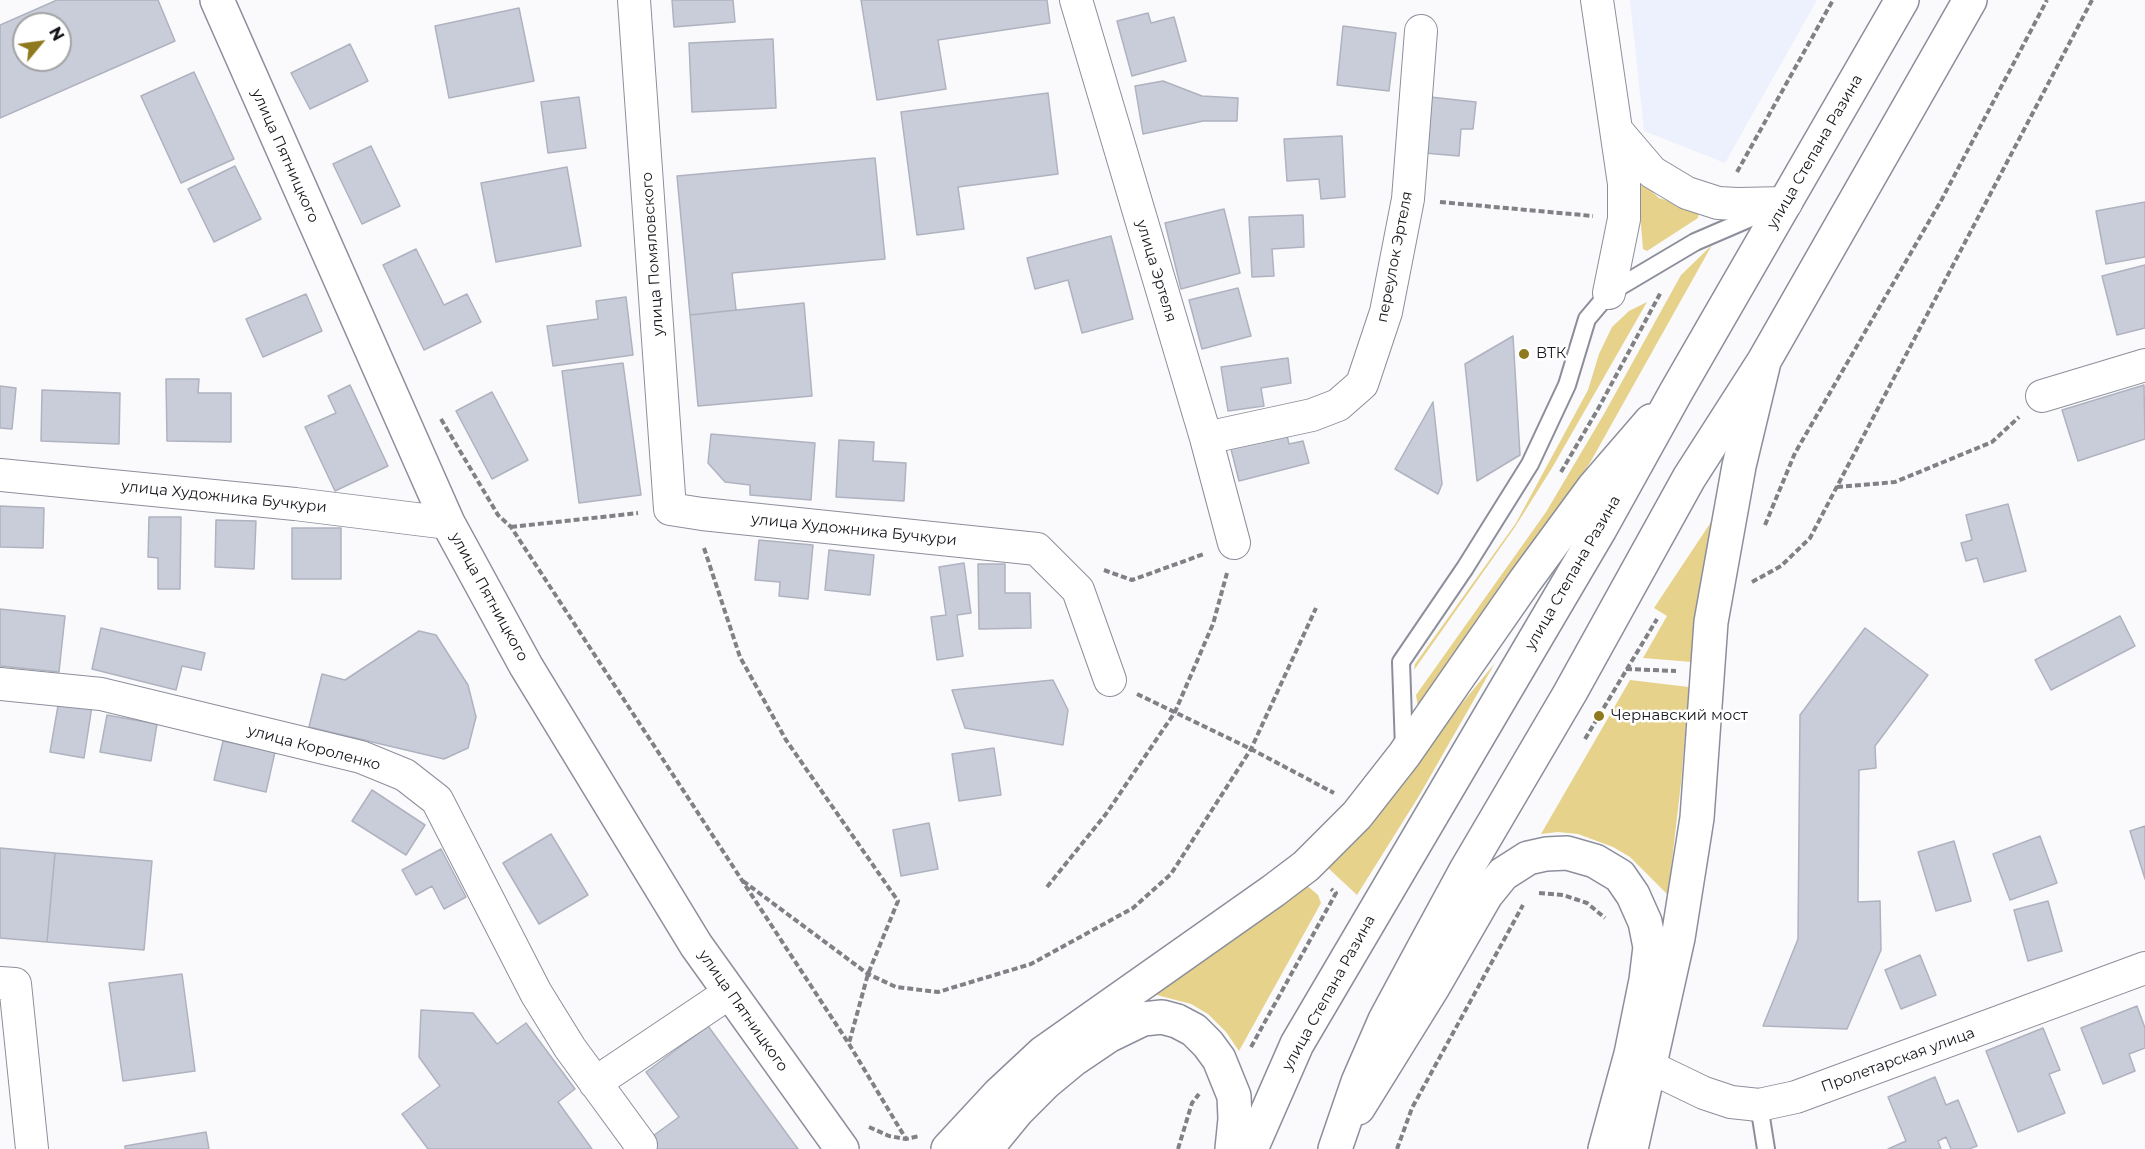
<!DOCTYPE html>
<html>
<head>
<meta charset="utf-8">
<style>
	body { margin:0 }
	#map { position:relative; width:2145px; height:1149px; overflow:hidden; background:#fafafd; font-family:Montserrat,sans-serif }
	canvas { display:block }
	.north { position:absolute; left:12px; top:12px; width:60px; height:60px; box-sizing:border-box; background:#fff; border:2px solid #a1a2a4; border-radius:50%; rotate:61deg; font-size:16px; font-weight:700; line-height:24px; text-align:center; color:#15161b }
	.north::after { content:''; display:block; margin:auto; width:21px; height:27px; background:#8e791e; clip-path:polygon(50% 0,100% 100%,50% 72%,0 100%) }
</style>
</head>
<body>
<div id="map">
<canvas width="2145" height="1149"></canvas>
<div class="north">N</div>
</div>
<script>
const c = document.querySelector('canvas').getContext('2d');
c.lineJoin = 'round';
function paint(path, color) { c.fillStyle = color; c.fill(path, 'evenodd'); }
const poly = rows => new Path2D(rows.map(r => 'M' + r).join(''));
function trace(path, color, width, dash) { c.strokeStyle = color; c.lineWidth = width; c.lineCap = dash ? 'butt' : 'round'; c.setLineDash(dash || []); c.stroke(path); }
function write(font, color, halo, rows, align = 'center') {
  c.font = font + ' Montserrat,sans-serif'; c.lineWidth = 5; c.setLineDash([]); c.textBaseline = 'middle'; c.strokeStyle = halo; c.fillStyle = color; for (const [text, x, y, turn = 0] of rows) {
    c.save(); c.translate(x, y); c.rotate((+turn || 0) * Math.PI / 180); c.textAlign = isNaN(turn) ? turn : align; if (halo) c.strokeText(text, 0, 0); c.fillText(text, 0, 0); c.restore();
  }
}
paint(poly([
	[1630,0,1817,0,1725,163,1644,131]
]), '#edf0fd');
paint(poly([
	[1645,185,1659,198,1699,211,1698,218,1647,251,1643,249,1638,190,1641,186],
	[1712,245,1591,461,1527,559,1419,714,1416,695,1546,512,1604,414,1681,275],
	[1647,302,1552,468,1515,527,1414,670,1415,664,1516,523,1588,390,1599,354,1612,327,1629,311],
	[1713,519,1697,601,1692,662,1643,658,1667,616,1654,608],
	[1495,663,1419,796,1357,895,1326,866,1383,800],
	[1630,680,1689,687,1681,783,1668,895,1630,857,1613,847,1578,834,1558,832,1541,834],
	[1304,883,1318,895,1321,903,1239,1051,1226,1032,1208,1014,1191,1004,1153,994]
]), '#e6d28a');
const building = poly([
	[57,0,158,0,175,41,0,118,0,25,57,0],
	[24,24,60,24,60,60,24,60,24,24],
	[672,0,733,0,735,22,674,27,672,0],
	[861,0,1047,0,1050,23,938,40,946,89,877,100,861,0],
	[519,8,534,81,449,98,435,26,519,8],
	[1148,13,1151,23,1174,17,1186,61,1132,76,1117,21,1148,13],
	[1343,26,1396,33,1389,91,1337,85,1343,26],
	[773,39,776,108,692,112,689,43,773,39],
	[350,44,368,81,310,109,291,73,350,44],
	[194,72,234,159,181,183,141,96,194,72],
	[1163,81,1202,96,1238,98,1237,121,1203,121,1143,134,1135,86,1163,81],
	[1048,93,1058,174,958,187,964,229,917,235,901,112,1048,93],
	[579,97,586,148,548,153,541,102,579,97],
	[1430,97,1476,102,1473,129,1461,129,1459,156,1424,153,1430,97],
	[1342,136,1345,197,1321,199,1319,179,1287,181,1284,139,1342,136],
	[371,146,400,206,362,224,333,164,371,146],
	[875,158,885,259,732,273,736,310,690,315,677,176,875,158],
	[235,166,261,219,214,242,188,189,235,166],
	[567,167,581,246,496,262,481,183,567,167],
	[2145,202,2145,257,2106,264,2096,211,2145,202],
	[1224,209,1240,273,1181,289,1165,223,1224,209],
	[1303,215,1304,247,1272,249,1274,276,1252,277,1249,217,1303,215],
	[1111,236,1133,319,1082,333,1068,280,1035,289,1027,258,1111,236],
	[416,249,444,305,467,294,481,322,424,350,383,265,416,249],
	[2145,265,2145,328,2117,335,2102,276,2145,265],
	[1238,288,1251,336,1202,349,1189,300,1238,288],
	[306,294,322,331,263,357,246,319,306,294],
	[626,297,633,355,553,366,547,326,598,319,596,301,626,297],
	[804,303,812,396,698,406,690,315,804,303],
	[1513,336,1520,455,1477,481,1465,364,1513,336],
	[1288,358,1291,383,1261,388,1264,406,1228,411,1221,367,1288,358],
	[623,363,641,495,579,503,562,371,623,363],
	[166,379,199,379,198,393,231,393,231,442,167,441,166,379],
	[350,385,388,466,335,491,305,427,336,413,328,396,350,385],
	[2144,385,2145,439,2078,461,2062,410,2144,385],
	[0,386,16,388,12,429,0,428,0,386],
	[42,390,120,393,119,444,41,441,42,390],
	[492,392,528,460,492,479,456,411,492,392],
	[1433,402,1442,484,1438,494,1395,469,1433,402],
	[1285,427,1289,444,1303,441,1309,463,1239,481,1229,441,1285,427],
	[711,434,815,443,811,500,750,495,750,485,725,482,708,463,711,434],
	[839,440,874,442,873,461,906,463,904,501,836,497,839,440],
	[2008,504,2026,571,1984,582,1977,558,1966,561,1961,543,1972,540,1966,515,2008,504],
	[0,506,44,508,43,548,0,547,0,506],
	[149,517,181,517,180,589,158,589,158,558,148,557,149,517],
	[216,520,256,521,254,569,215,567,216,520],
	[292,528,341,528,341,579,292,579,292,528],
	[759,540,813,545,808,599,779,596,780,582,755,580,759,540],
	[829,550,874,555,870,595,825,590,829,550],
	[964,563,971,613,957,615,963,656,937,660,931,617,946,615,939,567,964,563],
	[978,564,1005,564,1005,593,1030,593,1031,628,979,629,978,564],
	[0,609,65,616,59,672,0,666,0,609],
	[2120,616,2135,646,2051,690,2035,660,2120,616],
	[101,628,205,653,201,670,182,666,176,690,92,669,101,628],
	[1865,628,1928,675,1875,746,1876,768,1859,770,1858,902,1880,901,1881,950,1847,1029,1763,1026,1798,939,1800,715,1865,628],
	[419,631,436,635,468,685,476,717,468,748,444,759,309,727,322,674,345,680,419,631],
	[1053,680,1068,710,1063,745,965,728,952,690,1053,680],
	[59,700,92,706,84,758,50,752,59,700],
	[107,715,157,724,151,761,100,752,107,715],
	[223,741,275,752,266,792,214,780,223,741],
	[994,748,1001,795,959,801,952,754,994,748],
	[372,790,425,825,406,855,352,821,372,790],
	[929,823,938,869,901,876,893,830,929,823],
	[2145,826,2145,879,2130,831,2145,826],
	[551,834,588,895,539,924,503,863,551,834],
	[2040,836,2057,883,2010,900,1993,854,2040,836],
	[1954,841,1971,901,1936,911,1918,852,1954,841],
	[0,848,55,853,47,942,0,938,0,848],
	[441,849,466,897,444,909,432,886,416,895,402,870,441,849],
	[55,853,152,861,144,950,47,942,55,853],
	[2048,901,2062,951,2028,961,2014,910,2048,901],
	[1920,955,1936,995,1901,1009,1885,970,1920,955],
	[182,974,195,1071,123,1081,109,983,182,974],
	[2137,1006,2145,1028,2145,1048,2129,1054,2135,1071,2103,1084,2081,1028,2137,1006],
	[421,1010,473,1013,497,1044,526,1023,575,1089,558,1102,592,1149,428,1149,402,1114,440,1086,419,1057,421,1010],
	[708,1026,798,1149,635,1149,679,1117,646,1072,708,1026],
	[2043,1028,2060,1070,2049,1074,2065,1113,2018,1132,1986,1051,2043,1028],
	[1935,1077,1946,1105,1958,1100,1977,1146,1969,1149,1951,1149,1946,1137,1938,1141,1941,1149,1888,1149,1906,1141,1888,1097,1935,1077],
	[206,1132,209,1149,125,1149,125,1146,206,1132]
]);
paint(building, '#c9cdd9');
trace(building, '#afb2bf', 1.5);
const lane = poly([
	[1404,749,1401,662,1465,568,1530,464,1567,385,1587,319,1609,293,1695,242,1767,211],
	[1759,1105,1766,1149]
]);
const street = poly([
	[634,0,670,509,702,514,1037,549,1078,590,1110,680],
	[1076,0,1206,438,1234,543],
	[1597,0,1624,184,1624,219,1609,293],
	[1617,131,1652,172,1687,193,1718,203,1738,204,1786,203],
	[2042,396,2145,365],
	[1206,438,1312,415,1338,405,1362,384,1386,312,1408,199,1421,31],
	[0,475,295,504,448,523],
	[0,684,101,694,361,757,405,775,437,800,536,993,570,1048,641,1145],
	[0,983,15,984,32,1149],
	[1650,1067,1704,1093,1731,1102,1759,1105,1796,1097,2145,968],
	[595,1083,729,993]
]);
const secondary = poly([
	[217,0,448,523,526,666,696,945,842,1149],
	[1358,1108,1433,987,1486,895,1503,874,1528,858,1546,854,1567,853,1595,861,1620,876,1633,895,1645,922,1650,947,1646,980,1631,1054,1605,1149],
	[948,1149,999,1094,1043,1053,1273,891,1306,866,1357,815,1404,755,1525,581,1594,487,1651,421],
	[986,1149,1017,1111,1045,1083,1074,1059,1108,1036,1143,1019,1162,1017,1177,1021,1194,1030,1208,1044,1219,1059,1234,1096,1235,1119,1232,1149],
	[1631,1149,1678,938,1697,818,1711,622,1739,466,1763,366]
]);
const primary = poly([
	[1251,1149,1297,1044,1600,529,1676,392,1902,0],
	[1335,1149,1358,1082,1385,1020,1421,953,1466,870,1570,693,1689,478,1764,361,1970,0]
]);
trace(lane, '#8c8f9b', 20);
trace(street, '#8c8f9b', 34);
trace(secondary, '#8c8f9b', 36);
trace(primary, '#8c8f9b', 36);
trace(poly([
	[1737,172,1833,0],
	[1440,202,1593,216],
	[441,419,498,515,511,527,849,1044,906,1139],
	[1561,472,1598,409,1661,292],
	[1837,487,1895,482,1992,442,2019,417],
	[1765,525,1795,453,1942,199,2047,0],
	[511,527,638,513],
	[704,548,740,657,786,740,898,901,868,974,849,1043],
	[1104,570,1132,580,1204,554],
	[1752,582,1781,566,1810,538,2092,0],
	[1626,669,1676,671],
	[1137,694,1251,749,1334,793],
	[1585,739,1657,619],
	[743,881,868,974,896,987,938,992,1031,964,1133,908,1171,874,1251,749,1316,608],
	[1047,887,1106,814,1175,712,1213,624,1227,573],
	[1539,893,1563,895,1587,903,1605,918],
	[1251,1047,1336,893,1331,889],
	[869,1127,889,1136,906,1139,919,1136],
	[1178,1149,1192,1103,1199,1094],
	[1397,1149,1412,1108,1523,905]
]), '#808185', 4, [6, 3]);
trace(lane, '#fff', 16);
trace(street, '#fff', 32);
trace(secondary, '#fff', 33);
trace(primary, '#fff', 33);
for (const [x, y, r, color] of [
	[1524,354,6,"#8e791e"],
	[1599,716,6,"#8e791e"]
]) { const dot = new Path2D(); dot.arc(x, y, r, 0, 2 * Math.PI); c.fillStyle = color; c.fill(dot); trace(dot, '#fff', 2); }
write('15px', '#15161b', '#fff', [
	["улица Степана Разина",1815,152,-60],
	["улица Пятницкого",285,156,66],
	["улица Помяловского",653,254,-94],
	["переулок Эртеля",1395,257,-79],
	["улица Эртеля",1156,271,73],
	["улица Художника Бучкури",224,497,6],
	["улица Художника Бучкури",854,530,6],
	["улица Степана Разина",1573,573,-60],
	["улица Пятницкого",489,597,61],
	["улица Короленко",314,748,15],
	["улица Степана Разина",1329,993,-61],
	["улица Пятницкого",743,1011,55],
	["Пролетарская улица",1898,1060,-20]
]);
write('15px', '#15161b', '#fff', [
	["ВТК",1536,354],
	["Чернавский мост",1611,716]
], 'left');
</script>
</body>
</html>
